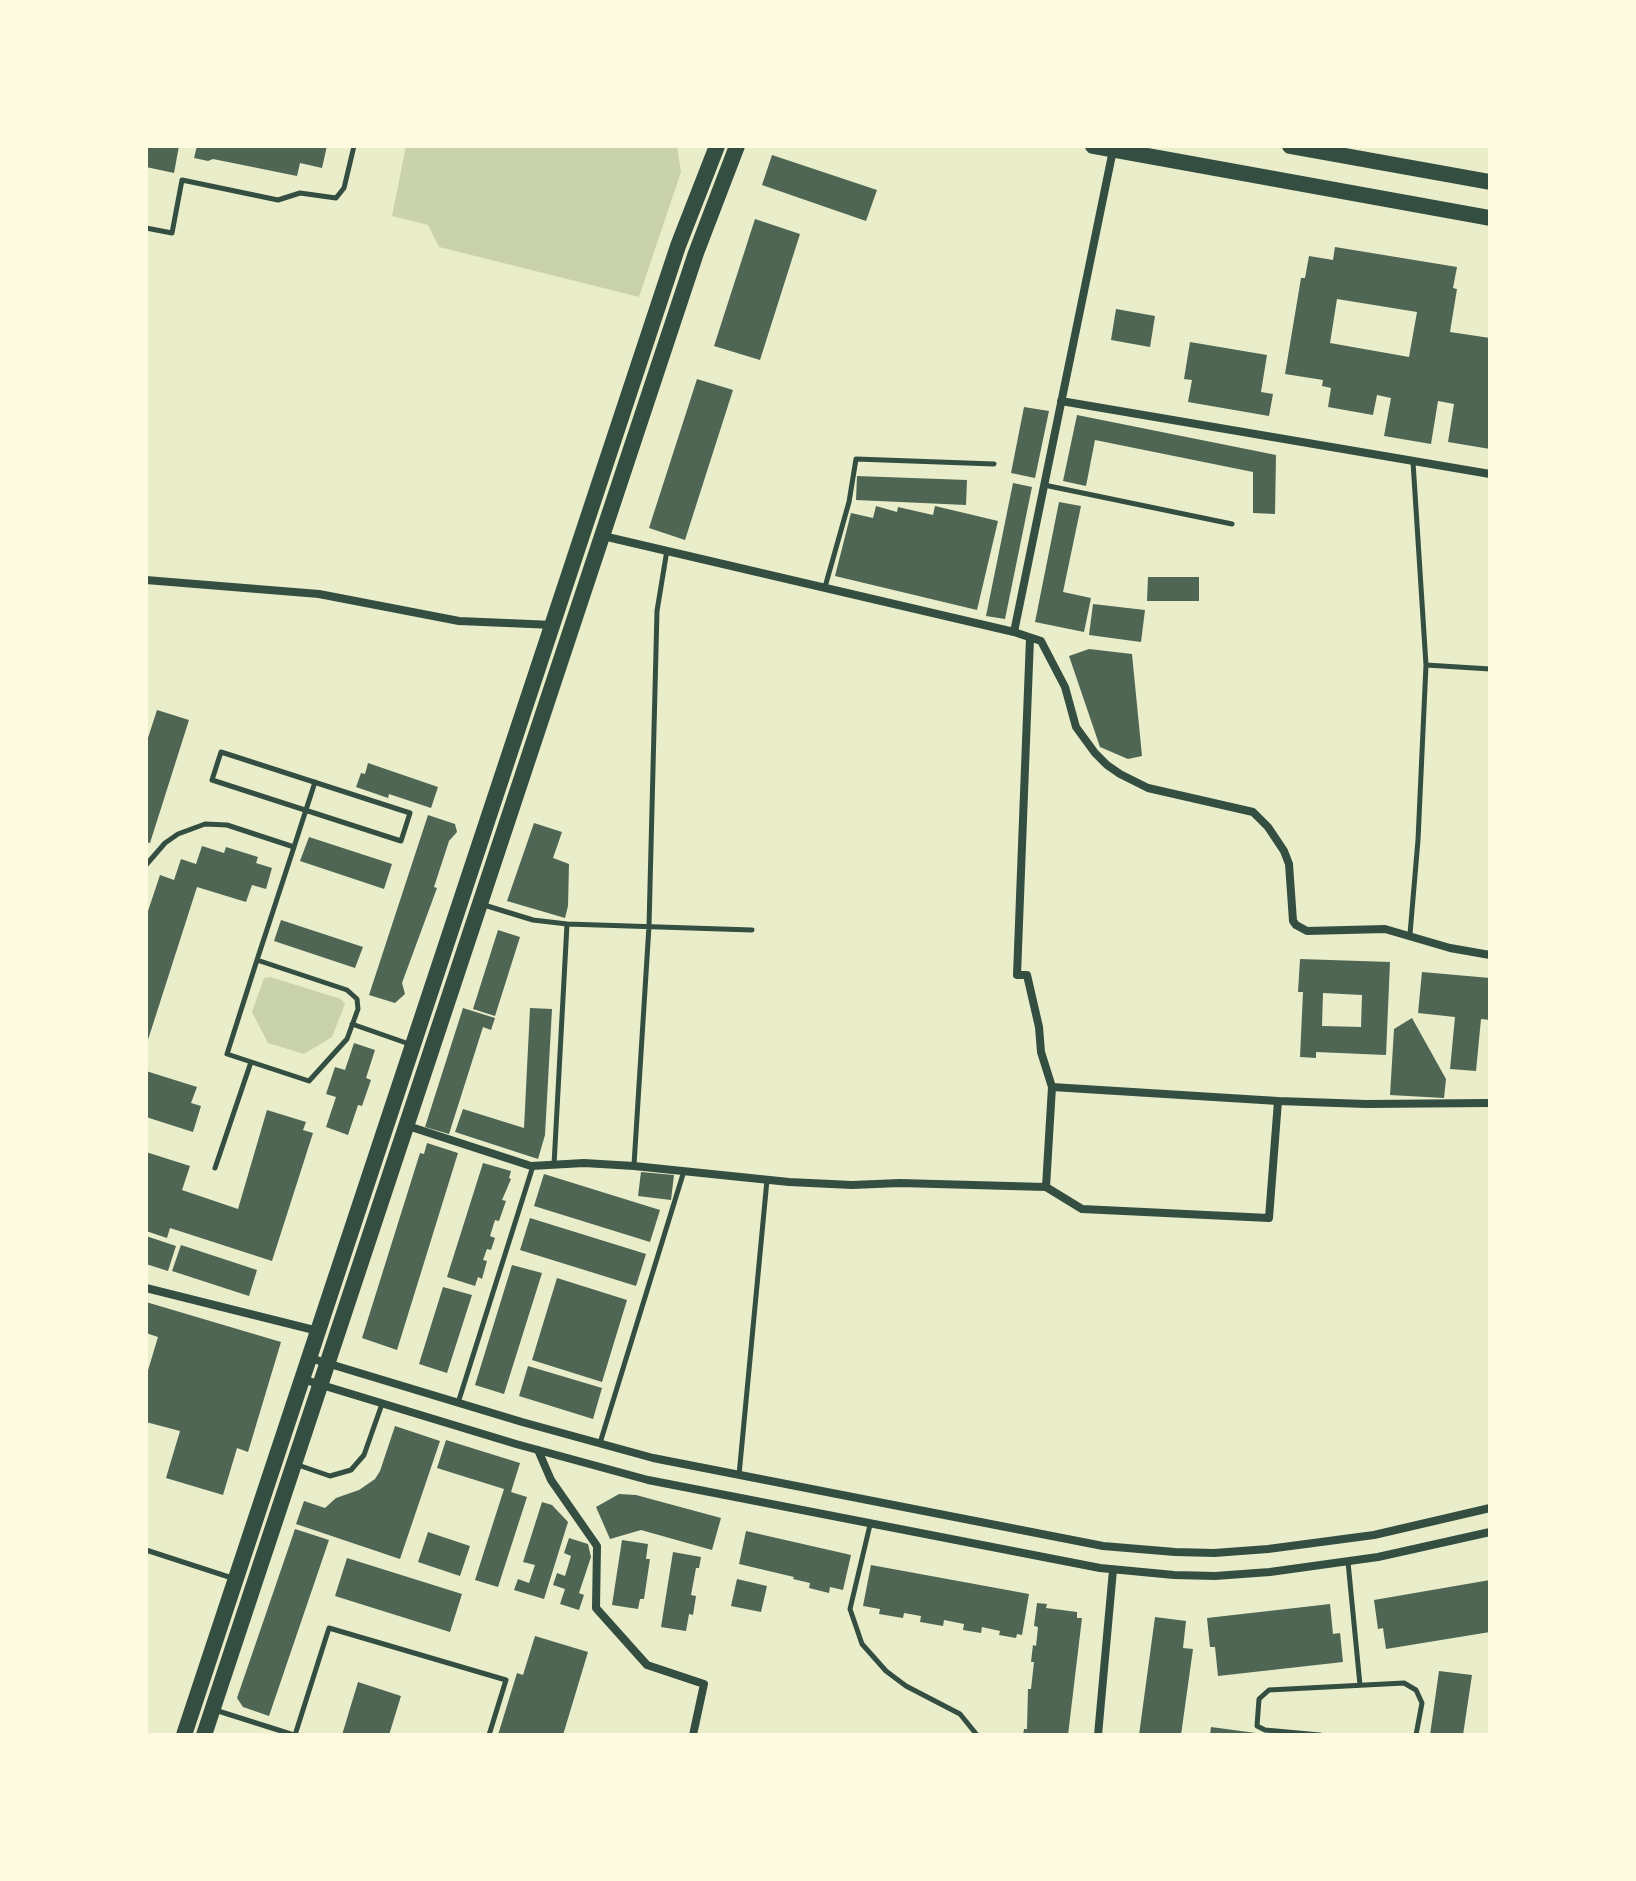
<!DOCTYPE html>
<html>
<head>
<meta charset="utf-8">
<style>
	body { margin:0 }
	#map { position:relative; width:1636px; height:1881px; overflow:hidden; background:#e9edc9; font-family:"Open Sans",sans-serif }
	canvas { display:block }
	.frame { position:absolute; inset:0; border:148px solid #fefae0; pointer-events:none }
</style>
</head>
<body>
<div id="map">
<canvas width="1636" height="1881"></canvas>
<div class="frame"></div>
</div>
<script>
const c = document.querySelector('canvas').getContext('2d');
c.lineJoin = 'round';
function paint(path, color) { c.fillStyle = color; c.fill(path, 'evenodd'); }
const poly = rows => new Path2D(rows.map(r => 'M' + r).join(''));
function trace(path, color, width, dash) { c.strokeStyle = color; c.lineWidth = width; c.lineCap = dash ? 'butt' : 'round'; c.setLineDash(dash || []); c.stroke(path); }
paint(poly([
	[406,146,677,146,681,172,639,297,439,247,428,225,392,216],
	[270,977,341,999,345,1004,332,1037,304,1054,268,1043,252,1012,264,978]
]), '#cad2ad');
paint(poly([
	[146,146,179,146,174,173,146,167],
	[197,146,327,146,322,168,300,163,297,176,213,159,208,161,194,158],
	[772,155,877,190,866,221,762,185],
	[755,219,800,234,760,360,714,346],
	[1335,247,1457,267,1453,288,1457,289,1450,332,1490,338,1490,449,1448,442,1454,404,1438,401,1431,444,1384,436,1391,398,1377,395,1373,415,1328,407,1331,388,1322,386,1323,380,1285,374,1301,278,1305,278,1309,256,1333,260],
	[1337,299,1417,312,1409,357,1330,343],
	[1116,309,1155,316,1150,347,1111,340],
	[1190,342,1267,355,1261,392,1273,394,1269,416,1188,402,1192,380,1184,379],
	[697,379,733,390,685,540,649,528],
	[1024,407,1049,411,1035,478,1011,473],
	[1077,415,1276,455,1275,514,1253,513,1253,472,1095,440,1086,486,1063,481],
	[857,476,967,480,966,505,856,500],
	[1013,483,1032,487,1005,619,986,616],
	[1059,502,1081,506,1063,592,1091,598,1084,632,1035,622],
	[876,506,897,512,898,507,933,515,935,506,998,521,977,610,835,576,851,513,873,518],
	[1148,577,1199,577,1199,601,1147,601],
	[1093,604,1145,610,1141,642,1089,635],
	[1089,649,1132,654,1142,756,1128,759,1100,747,1069,656],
	[157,710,189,720,150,843,146,842,146,744],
	[368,763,438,787,431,808,389,794,388,798,356,787,361,773,365,774],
	[428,815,455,824,457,832,449,841,434,887,437,888,402,983,405,994,395,1003,369,995],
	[534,823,562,832,553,858,569,864,568,906,565,918,507,901],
	[309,837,392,864,384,889,300,861],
	[202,846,224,853,226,847,258,857,256,863,272,868,266,889,252,885,246,902,197,887,146,1046,146,917,160,875,174,880,181,859,196,864],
	[281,920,363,947,355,968,274,941],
	[498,930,520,937,495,1016,473,1009],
	[1300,959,1390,962,1386,1055,1316,1052,1316,1058,1300,1057,1303,992,1298,992],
	[1323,993,1362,995,1361,1027,1322,1026],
	[1422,972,1490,978,1490,1020,1481,1019,1476,1071,1450,1069,1455,1017,1418,1013],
	[463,1008,495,1018,491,1030,483,1027,449,1134,425,1127],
	[530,1008,552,1009,545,1135,538,1159,455,1132,463,1109,524,1128],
	[1412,1018,1446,1079,1444,1098,1390,1095,1394,1029],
	[354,1043,375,1050,366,1078,371,1080,362,1106,358,1105,348,1135,326,1127,336,1097,326,1094,335,1067,345,1070],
	[146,1071,197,1087,191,1103,201,1106,193,1132,146,1117],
	[267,1110,306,1122,303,1130,313,1133,272,1261,170,1228,167,1238,146,1231,146,1152,190,1166,182,1190,238,1209],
	[427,1143,458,1153,397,1350,362,1338,420,1153,424,1154],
	[483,1163,511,1171,509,1178,511,1179,502,1200,506,1201,499,1221,495,1220,490,1236,495,1238,491,1250,487,1249,483,1260,487,1261,482,1279,478,1277,475,1286,447,1277],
	[641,1172,674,1175,671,1200,638,1196],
	[544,1174,660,1210,650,1242,534,1206],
	[530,1218,646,1254,636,1286,520,1250],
	[146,1236,176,1246,168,1271,146,1264],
	[181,1245,257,1270,249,1296,172,1271],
	[512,1265,542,1273,504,1394,475,1385],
	[557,1278,627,1300,602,1382,532,1360],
	[443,1287,472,1295,447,1373,419,1364],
	[146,1302,281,1342,248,1452,237,1448,223,1495,166,1478,180,1431,146,1422,146,1377,158,1337,146,1333],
	[528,1366,602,1388,593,1419,519,1396],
	[395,1426,440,1441,400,1559,296,1524,304,1501,325,1508,336,1498,359,1490,375,1479,380,1471],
	[446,1440,520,1463,511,1492,527,1497,498,1587,475,1580,504,1489,437,1468],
	[619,1494,636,1495,721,1518,712,1550,641,1530,610,1539,596,1507],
	[542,1502,552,1505,568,1522,544,1599,514,1590,518,1579,529,1583,535,1565,523,1562],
	[295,1529,329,1540,269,1716,243,1707,237,1698],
	[746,1531,851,1555,843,1590,830,1587,829,1593,809,1588,810,1583,793,1579,794,1577,739,1564],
	[428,1532,470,1546,460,1576,418,1562],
	[569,1538,588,1544,591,1557,579,1593,584,1595,579,1610,560,1604,565,1589,553,1585,557,1573,565,1576,571,1556,564,1553],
	[622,1540,648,1544,646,1559,650,1559,644,1599,640,1599,638,1609,612,1605],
	[673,1552,701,1557,699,1568,696,1568,691,1595,696,1596,693,1615,689,1614,686,1631,661,1627],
	[347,1558,462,1594,450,1632,335,1596],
	[871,1565,1029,1594,1022,1635,1017,1634,1016,1638,999,1635,1000,1631,982,1627,981,1633,963,1630,964,1624,944,1620,943,1626,920,1622,921,1616,904,1613,903,1618,879,1614,880,1609,863,1606],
	[737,1579,767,1586,761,1612,731,1606],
	[1490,1580,1490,1632,1386,1649,1383,1628,1378,1629,1374,1600],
	[1037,1603,1047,1604,1046,1608,1077,1612,1077,1618,1082,1618,1068,1735,1023,1735,1024,1729,1027,1729,1028,1689,1031,1689,1034,1662,1031,1662,1033,1645,1036,1646,1038,1627,1034,1626],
	[1330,1604,1333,1634,1340,1633,1343,1662,1218,1676,1215,1647,1210,1647,1207,1618],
	[1155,1617,1186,1621,1183,1648,1193,1649,1181,1735,1139,1735],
	[535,1636,588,1652,563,1735,498,1735,517,1673,523,1675],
	[1439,1671,1472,1675,1463,1735,1430,1735],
	[358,1682,401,1696,389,1735,342,1735],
	[1211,1727,1256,1733,1256,1735,1210,1735]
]), '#4f6655');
trace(poly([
	[146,228,172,233,182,180,278,200,300,193,336,198,344,188,354,146],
	[1044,485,1232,524],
	[825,587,849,502,856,459,994,464],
	[1426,665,1490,669],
	[221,752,410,813,401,841,212,780,221,752],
	[146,865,165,843,178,834,205,824,227,825,294,847],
	[484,905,533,920,567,924,554,1165],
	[567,924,752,930],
	[1410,934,1418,840,1426,665,1413,462],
	[257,960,347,990,357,999,358,1009,347,1039,309,1081,227,1054,257,960,294,847,315,782],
	[352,1024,412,1045],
	[634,1165,649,926,657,611,667,550],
	[215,1168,251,1062],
	[458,1403,533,1166],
	[600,1443,684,1171],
	[298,1465,330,1476,351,1470,364,1455,382,1404],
	[739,1475,767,1180],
	[870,1525,850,1609,862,1644,886,1671,906,1686,960,1714,977,1735],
	[146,1550,232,1578],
	[1348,1562,1360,1685],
	[215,1710,294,1735],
	[295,1735,329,1628,506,1680,489,1735],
	[1320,1735,1265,1730,1257,1726,1259,1699,1269,1690,1404,1683,1416,1690,1422,1703,1416,1735]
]), '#344e41', 5);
trace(poly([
	[1061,401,1490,474],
	[603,536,1014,632,1041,641,1065,687,1076,727,1095,753,1107,765,1120,774,1148,788,1253,812,1268,827,1284,851,1289,864,1293,921,1296,925,1307,931,1385,929,1450,948,1490,955],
	[146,580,319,594,459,621,554,625],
	[1014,632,1113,150],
	[1030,638,1017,975,1027,975,1039,1027,1041,1052,1052,1087],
	[408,1126,531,1166,584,1163,634,1166,789,1182,852,1185,900,1183,1046,1187,1082,1209,1269,1218,1278,1101,1366,1104,1490,1103],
	[1046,1187,1052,1087,1278,1101],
	[146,1288,318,1331],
	[310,1358,522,1422,653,1458,1103,1546,1175,1552,1214,1553,1268,1549,1374,1535,1490,1508],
	[302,1379,516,1444,648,1480,1100,1568,1174,1575,1215,1576,1270,1572,1378,1557,1490,1532],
	[538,1450,551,1480,597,1546,596,1608,647,1665,704,1684,693,1735],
	[1098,1735,1113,1570]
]), '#344e41', 8);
trace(poly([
	[1093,146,1490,218],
	[1290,146,1490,182]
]), '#344e41', 16);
trace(poly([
	[184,1735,678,246,717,146],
	[204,1735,696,253,737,146]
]), '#344e41', 16);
</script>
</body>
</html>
